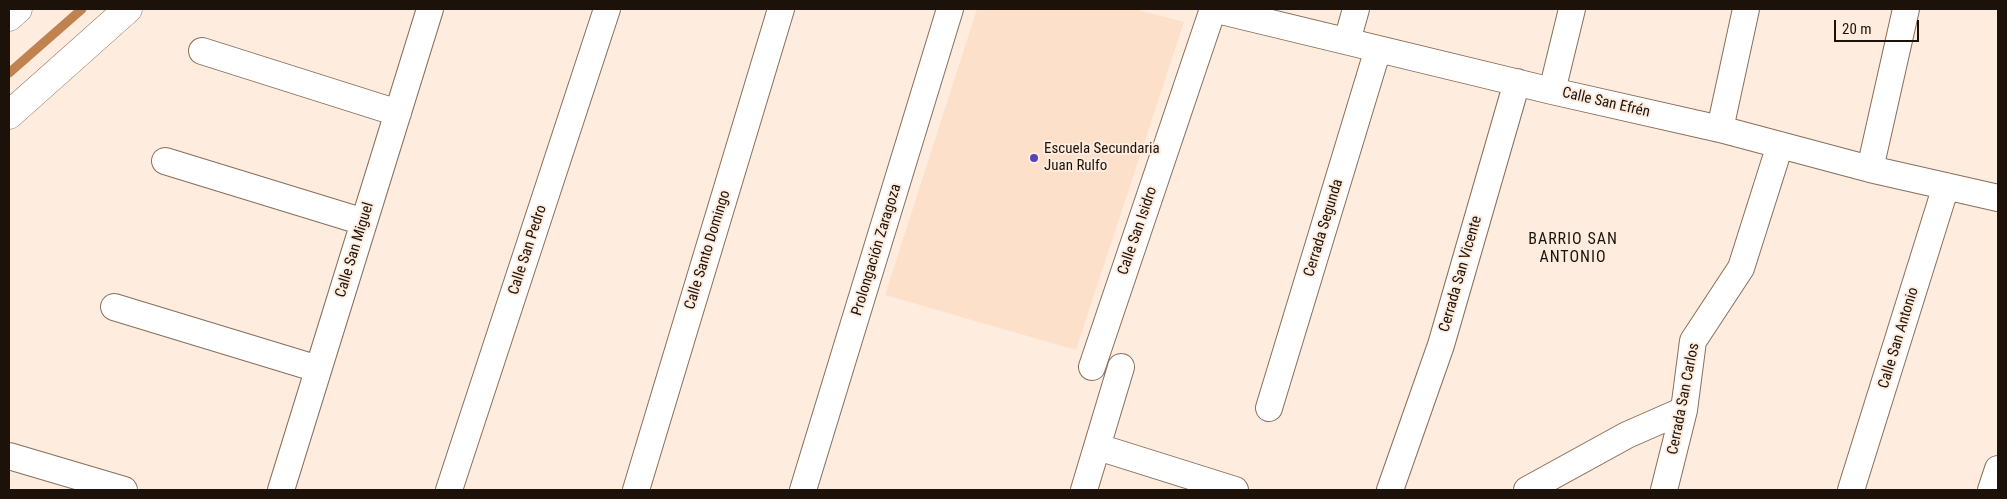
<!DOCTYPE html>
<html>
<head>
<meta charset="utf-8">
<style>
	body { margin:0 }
	#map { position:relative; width:2007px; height:499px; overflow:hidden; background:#feecde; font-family:"Roboto Condensed",sans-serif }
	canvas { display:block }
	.frame { position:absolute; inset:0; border:10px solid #1c120a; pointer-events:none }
	.scale { position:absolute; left:1834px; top:20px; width:85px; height:22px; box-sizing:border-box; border:2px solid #1c120a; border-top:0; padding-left:6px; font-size:15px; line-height:18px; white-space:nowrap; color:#1c120a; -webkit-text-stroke:4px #feecde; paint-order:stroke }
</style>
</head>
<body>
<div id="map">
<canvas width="2007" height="499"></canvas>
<div class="frame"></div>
<div class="scale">20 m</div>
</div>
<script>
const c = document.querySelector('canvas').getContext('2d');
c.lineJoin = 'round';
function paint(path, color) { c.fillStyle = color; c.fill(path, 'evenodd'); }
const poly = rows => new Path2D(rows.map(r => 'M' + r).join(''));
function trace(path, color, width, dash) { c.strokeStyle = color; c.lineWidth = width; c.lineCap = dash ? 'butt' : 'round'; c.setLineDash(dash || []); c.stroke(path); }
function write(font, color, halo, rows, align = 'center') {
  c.font = font + ' "Roboto Condensed",sans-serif'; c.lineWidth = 4; c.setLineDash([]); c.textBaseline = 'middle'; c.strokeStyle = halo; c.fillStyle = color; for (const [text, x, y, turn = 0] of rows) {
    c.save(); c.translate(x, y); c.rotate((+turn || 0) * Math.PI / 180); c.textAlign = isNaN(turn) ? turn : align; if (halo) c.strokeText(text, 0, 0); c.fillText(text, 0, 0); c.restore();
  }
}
paint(poly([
	[977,9,1135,9,1184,22,1076,350,885,295]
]), '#fde0ca');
trace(poly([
	[9,73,82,9]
]), '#c0824f', 9);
const minor = poly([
	[1213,9,1552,91,1720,129,1870,169,1998,198],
	[1347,41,1356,9],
	[202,51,398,113],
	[1552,91,1572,9],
	[1720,129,1746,9],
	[165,161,364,222],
	[1870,169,1906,9],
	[114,307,318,369],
	[1092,367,1213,9],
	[1269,408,1378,49],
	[1098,447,1235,490],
	[9,456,124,490],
	[281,490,430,9],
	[449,490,607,9],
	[636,490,781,9],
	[803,490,950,9],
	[1084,490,1121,367],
	[1390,490,1441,345,1517,82],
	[1527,490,1627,435,1684,410],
	[1664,490,1684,410,1693,341,1741,268,1780,145],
	[1851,490,1946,186],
	[1991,490,1998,469]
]);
const secondary = poly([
	[9,17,18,9],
	[9,115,128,9]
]);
trace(minor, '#886e5a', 28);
trace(secondary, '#886e5a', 29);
trace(minor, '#fff', 26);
trace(secondary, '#fff', 28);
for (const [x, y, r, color] of [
	[1034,158,5,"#5643bb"]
]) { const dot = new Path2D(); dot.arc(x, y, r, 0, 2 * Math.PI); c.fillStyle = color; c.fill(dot); trace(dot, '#feecde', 2); }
write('15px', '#1c120a', '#feecde', [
	["Calle San Efrén",1606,103,13],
	["Cerrada Segunda",1324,228,-73],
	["Calle San Isidro",1138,231,-71],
	["Calle San Miguel",355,250,-73],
	["Calle San Pedro",528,250,-72],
	["Calle Santo Domingo",708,250,-73],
	["Prolongación Zaragoza",877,250,-73],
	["Cerrada San Vicente",1461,274,-74],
	["Calle San Antonio",1899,338,-73],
	["Cerrada San Carlos",1684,399,-79]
]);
write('15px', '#1c120a', '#feecde', [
	["Escuela Secundaria",1044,149],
	["Juan Rulfo",1044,166]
], 'left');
c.letterSpacing = '1px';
write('16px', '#1c120a', '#feecde', [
	["BARRIO SAN",1573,240],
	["ANTONIO",1573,258]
]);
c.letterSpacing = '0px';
</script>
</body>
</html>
